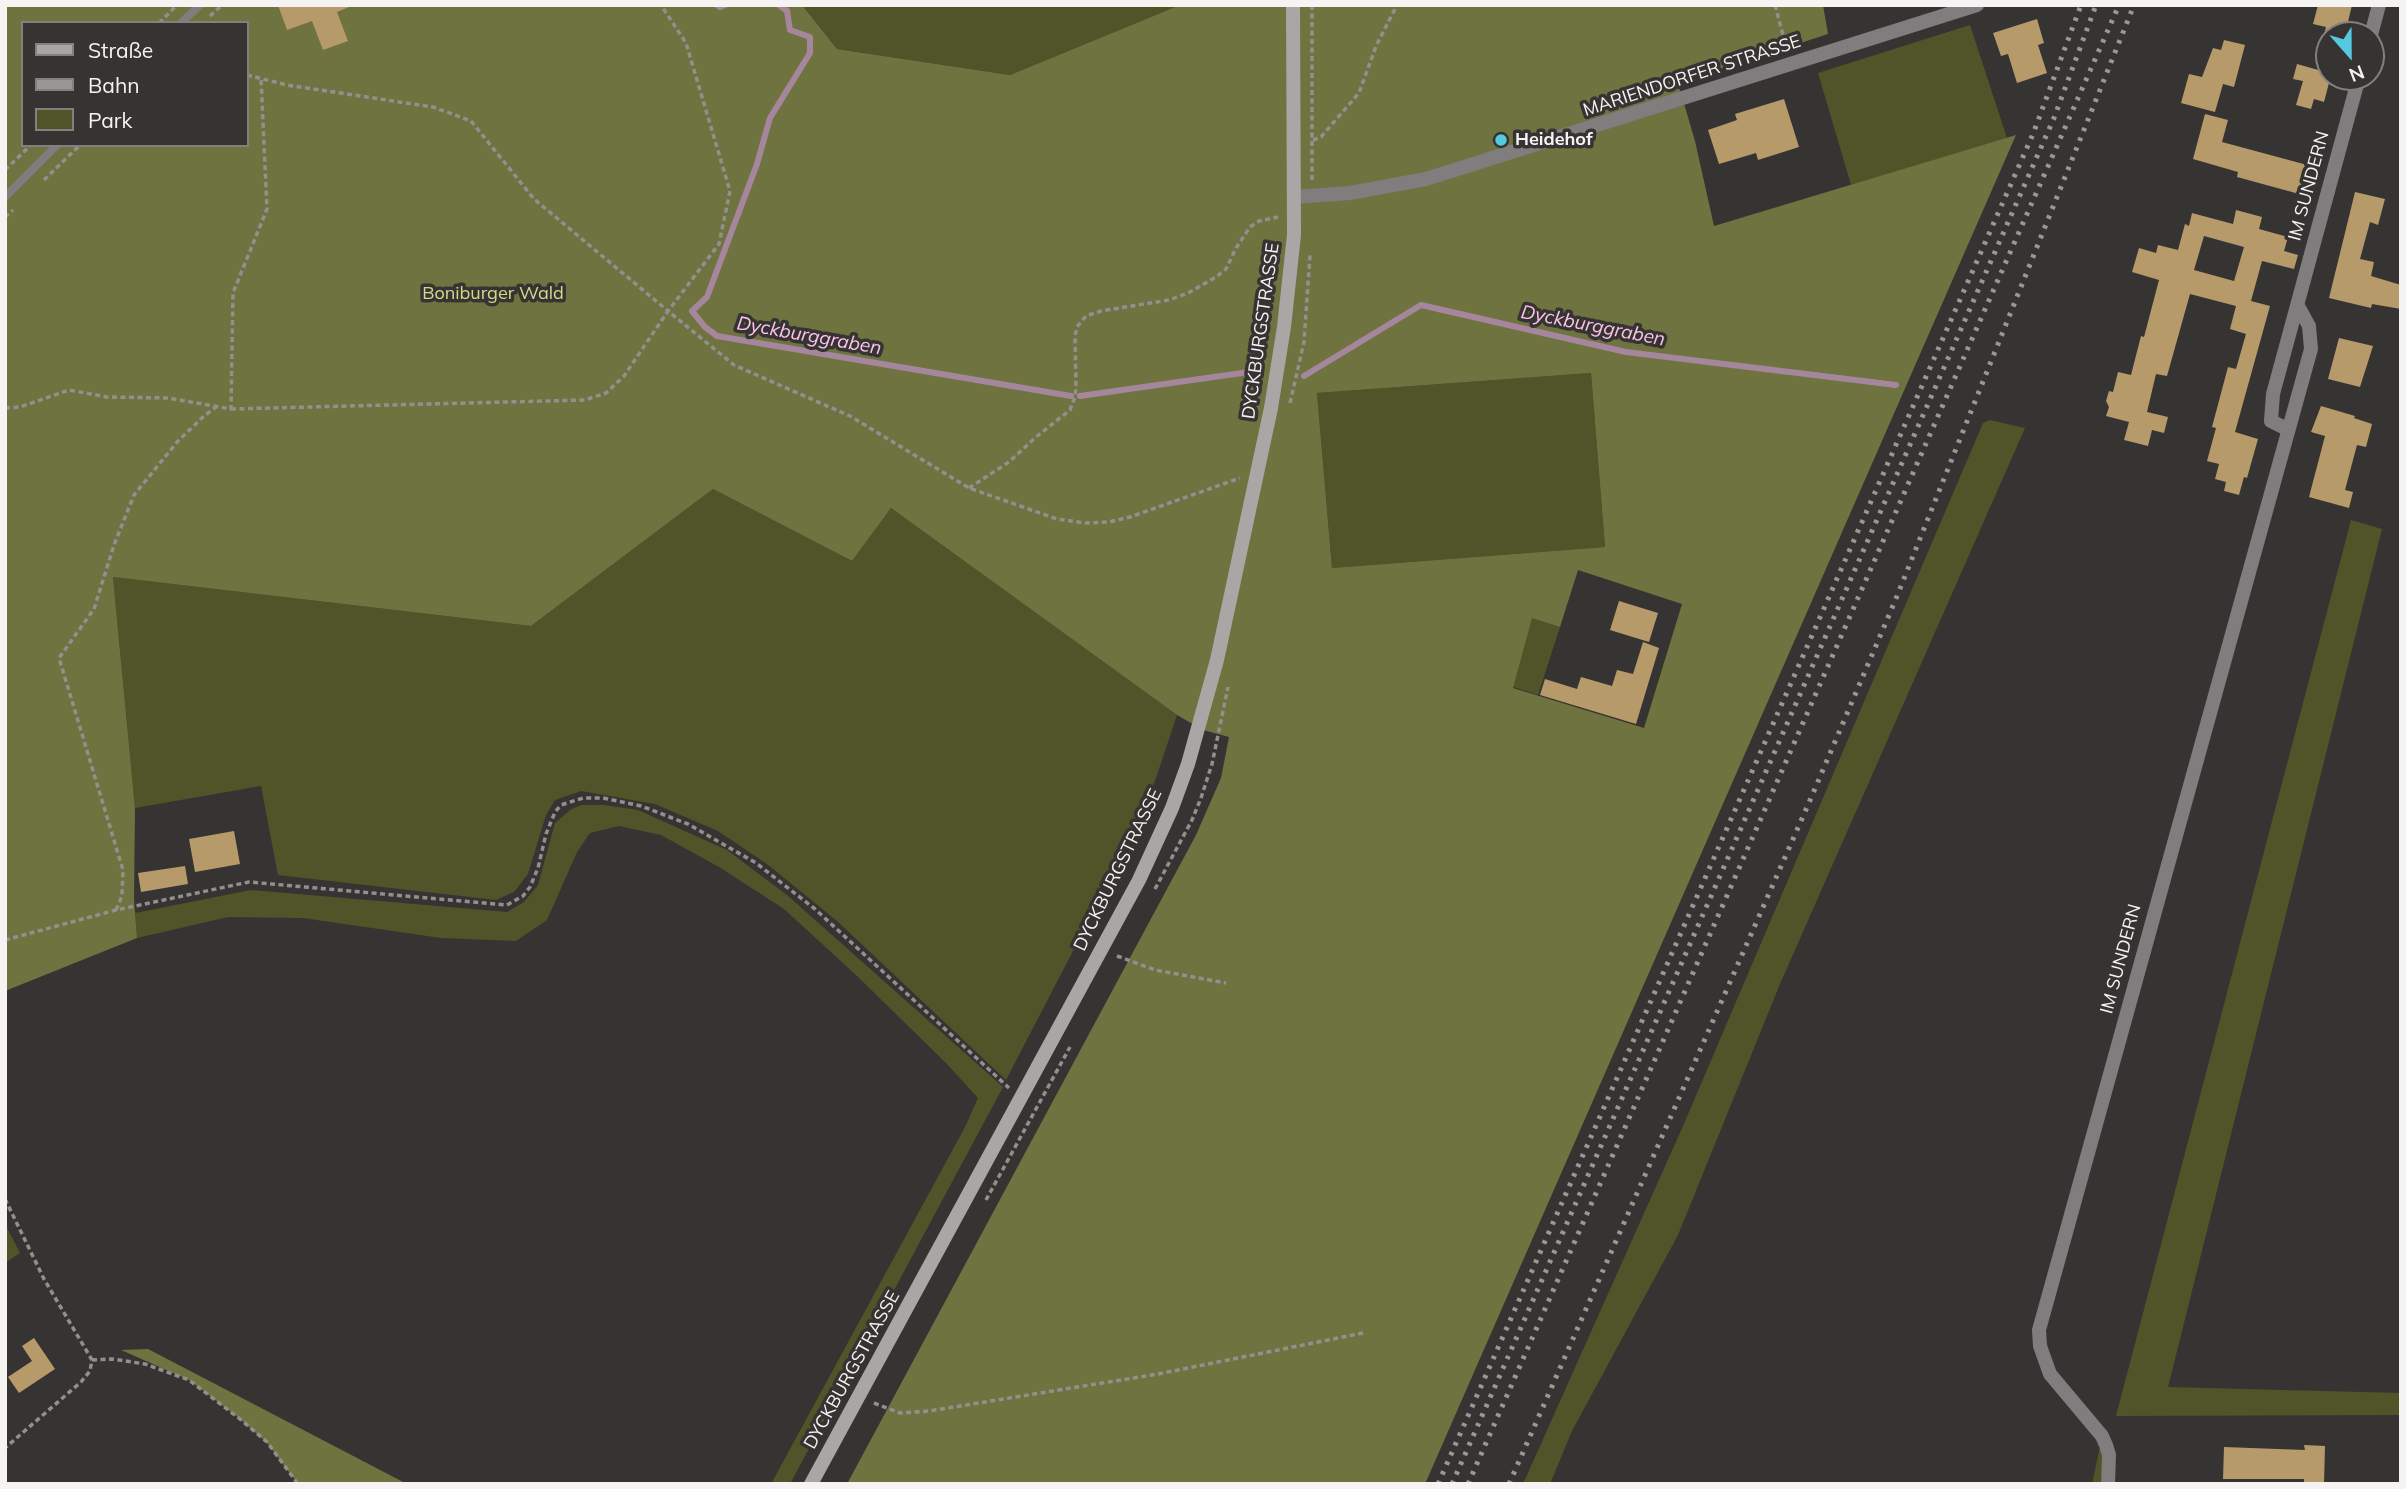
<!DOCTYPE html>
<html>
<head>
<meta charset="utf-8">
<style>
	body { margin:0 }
	#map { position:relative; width:2406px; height:1489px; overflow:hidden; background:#363433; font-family:Mulish,sans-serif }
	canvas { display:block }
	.frame { position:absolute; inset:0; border:7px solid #f6f4f3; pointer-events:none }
	.legend { position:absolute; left:21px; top:21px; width:228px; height:126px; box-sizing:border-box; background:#363433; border:2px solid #838180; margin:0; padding:9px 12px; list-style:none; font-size:21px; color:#f6f4f3 }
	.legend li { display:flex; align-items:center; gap:14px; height:35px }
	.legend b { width:35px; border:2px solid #838180 }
	.north { position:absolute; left:2315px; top:21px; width:70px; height:70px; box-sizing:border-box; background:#363433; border:2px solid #838180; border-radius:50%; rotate:159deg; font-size:19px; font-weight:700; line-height:28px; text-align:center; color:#f6f4f3 }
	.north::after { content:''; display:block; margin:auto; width:24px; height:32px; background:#56c9e1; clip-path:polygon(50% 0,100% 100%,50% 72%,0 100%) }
</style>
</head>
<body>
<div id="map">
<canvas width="2406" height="1489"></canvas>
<div class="frame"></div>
<ul class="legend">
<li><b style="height:9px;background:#a9a6a6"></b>Straße</li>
<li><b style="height:9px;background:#9a9897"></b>Bahn</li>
<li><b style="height:19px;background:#505428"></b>Park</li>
</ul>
<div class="north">N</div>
</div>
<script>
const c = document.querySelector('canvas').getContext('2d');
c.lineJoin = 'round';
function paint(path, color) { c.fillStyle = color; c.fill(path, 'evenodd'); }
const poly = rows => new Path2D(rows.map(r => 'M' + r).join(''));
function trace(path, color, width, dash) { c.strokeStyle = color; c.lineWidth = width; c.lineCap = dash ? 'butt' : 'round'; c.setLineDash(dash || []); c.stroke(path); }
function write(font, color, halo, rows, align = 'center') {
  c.font = font + ' Mulish,sans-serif'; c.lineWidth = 7; c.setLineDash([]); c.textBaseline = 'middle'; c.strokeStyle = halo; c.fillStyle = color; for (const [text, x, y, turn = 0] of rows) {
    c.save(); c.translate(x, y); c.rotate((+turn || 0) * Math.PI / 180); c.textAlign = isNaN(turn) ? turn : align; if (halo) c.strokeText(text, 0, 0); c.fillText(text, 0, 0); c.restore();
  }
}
paint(poly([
	[802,5,1180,5,1010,75,837,49],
	[1970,25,2007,138,1851,185,1818,73],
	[1591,373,1605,547,1332,568,1317,393],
	[1990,420,2025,428,1780,984,1678,1235,1572,1431,1550,1484,1523,1484,1683,1126,1983,423],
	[713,489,852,561,891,508,1177,715,1156,778,1127,847,1006,1080,837,921,767,864,718,831,655,804,581,791,555,800,546,815,528,874,514,892,496,900,278,875,261,786,135,808,113,577,531,626],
	[2351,520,2382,529,2168,1387,2401,1393,2401,1415,2116,1416],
	[1530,617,1560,627,1538,695,1510,686],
	[581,805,604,805,638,810,727,850,787,895,1003,1087,790,1484,771,1484,965,1127,978,1098,947,1064,856,975,784,909,719,867,661,835,619,826,590,833,577,852,547,920,516,941,441,938,303,918,228,917,137,938,135,913,251,890,507,912,524,902,538,885,555,823,570,810],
	[5,1224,20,1253,5,1263],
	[2102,1437,2108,1484,2092,1484]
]), '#505428');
paint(poly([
	[5,5,802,5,837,49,1010,75,1180,5,1823,5,1828,34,1678,83,1695,141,1714,226,2016,135,1425,1484,847,1484,1196,835,1221,778,1229,737,1203,730,1177,715,891,508,852,561,713,489,531,626,113,577,135,808,134,899,137,938,5,991],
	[23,23,247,23,247,145,23,145],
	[1591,373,1605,547,1332,568,1317,393],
	[1578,570,1682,604,1644,728,1513,688,1532,618,1560,627],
	[148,1349,407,1484,298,1484,267,1443,240,1419,189,1380,121,1350]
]), '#6f733f');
trace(poly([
	[717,5,720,7,725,5],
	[779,5,787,11,790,30,810,37,810,53,770,118,757,164,707,297,692,311,705,327,717,336,1071,396],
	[1304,376,1421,305,1626,352,1896,385],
	[1080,396,1249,372]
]), '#a6869c', 6);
paint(poly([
	[278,5,349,5,349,7,337,12,348,41,323,50,312,21,287,30],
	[2318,5,2352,5,2347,26,2344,25,2341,35,2324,35,2326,27,2313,24],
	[2037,19,2044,43,2038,45,2047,73,2017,83,2008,54,2001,56,1993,33],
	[2224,40,2245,45,2234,87,2223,84,2215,112,2181,103,2189,74,2202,77,2213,48,2221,50],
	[2297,64,2329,73,2329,83,2324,102,2314,99,2311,109,2296,105,2303,81,2293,79],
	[1784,99,1799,147,1758,160,1756,153,1719,164,1708,130,1737,120,1735,114],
	[2205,114,2228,120,2222,142,2311,166,2303,195,2237,177,2238,172,2193,159],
	[2355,192,2385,199,2378,225,2370,222,2360,259,2374,262,2371,276,2401,285,2401,309,2372,304,2371,308,2329,298],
	[2236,210,2262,217,2259,229,2288,237,2284,251,2298,255,2294,269,2262,261,2251,301,2270,306,2235,432,2258,439,2247,478,2244,477,2239,495,2224,491,2226,482,2215,479,2219,464,2207,461,2216,428,2212,427,2228,367,2236,369,2246,334,2230,329,2236,306,2190,294,2167,376,2156,374,2147,412,2168,417,2164,433,2152,430,2148,446,2124,440,2129,422,2106,416,2109,407,2106,401,2109,391,2113,392,2118,372,2131,375,2141,336,2144,337,2159,280,2132,272,2139,248,2156,253,2158,245,2178,250,2185,224,2189,226,2192,213,2233,224],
	[2204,236,2244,247,2234,281,2194,270],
	[2339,338,2373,346,2360,387,2328,379],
	[2321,406,2355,416,2354,418,2372,424,2366,447,2357,445,2345,490,2353,492,2349,508,2309,497,2325,436,2311,432],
	[1619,601,1658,613,1649,642,1610,630],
	[1643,642,1659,648,1636,724,1540,695,1545,679,1577,689,1581,677,1612,686,1617,670,1633,674],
	[234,831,240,864,195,872,189,839],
	[185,866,188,884,141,892,138,873],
	[34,1338,55,1369,19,1393,8,1377,32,1361,22,1346],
	[2304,1445,2325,1446,2324,1484,2304,1484,2304,1479,2223,1479,2224,1447,2305,1450]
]), '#b79a6a');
trace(poly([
	[1312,5,1312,181],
	[1775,5,1787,50],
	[210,16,222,5],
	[159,23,177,5],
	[247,75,287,85,433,107,471,121,534,199,668,311,719,244,730,191,686,43,661,5],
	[1313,140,1321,137,1359,93,1376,46,1397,5],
	[5,170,31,145],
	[44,180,80,145],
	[5,217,13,210],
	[1290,403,1304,342,1310,255],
	[5,408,20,407,69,390,107,397,168,398,231,409,233,293,267,209,261,78],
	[231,409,585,400,606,393,624,376,668,311,734,365,850,416,969,488,1057,519,1085,523,1109,522,1130,517,1240,478],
	[969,488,1009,462,1036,437,1070,410,1075,397,1076,387,1075,336,1077,327,1086,316,1101,311,1169,300,1188,293,1216,277,1226,269,1236,248,1250,227,1259,221,1278,217],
	[1155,889,1192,820,1201,798,1212,764,1228,687],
	[116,910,122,896,123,870,59,658,94,609,114,545,134,495,178,441,204,416,216,407],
	[5,940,116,910,249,882,507,905,523,896,530,887,538,868,546,834,555,812,561,805,583,798,603,798,641,806,688,824,756,863,815,909,1009,1088],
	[1117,956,1155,970,1226,983],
	[5,1199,44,1279,92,1360,90,1371,81,1382,5,1448],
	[986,1200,1070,1047],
	[92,1360,112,1359,145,1364,189,1380,240,1419,267,1442,298,1484],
	[874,1403,900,1413,929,1411,1158,1374,1363,1333]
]), '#92908f', 3.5, [5, 3.5]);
trace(poly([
	[181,23,200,5],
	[5,197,57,145]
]), '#7f7d7d', 8);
trace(poly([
	[2371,35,2379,5],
	[1294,197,1350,193,1426,179,1977,5],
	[2287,429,2271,421,2273,394,2359,77],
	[2108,1484,2109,1455,2106,1445,2102,1436,2050,1374,2040,1346,2039,1330,2311,349,2309,326,2298,306]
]), '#7f7d7d', 14);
trace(poly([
	[811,1484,1139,880,1172,808,1188,764,1217,660,1271,408,1284,327,1294,235,1293,5]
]), '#a9a6a6', 14);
trace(poly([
	[1438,1484,2033,134,2081,5],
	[1452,1484,2054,118,2096,5],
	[1468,1484,2119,5],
	[1509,1484,1808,805,1895,601,2134,5]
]), '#9a9897', 5, [3.5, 7]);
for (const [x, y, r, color] of [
	[1501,140,7,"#56c9e1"]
]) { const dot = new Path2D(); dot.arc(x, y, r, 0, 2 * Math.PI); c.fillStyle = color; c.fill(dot); trace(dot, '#363433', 2.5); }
write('18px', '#f6f4f3', '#363433', [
	["MARIENDORFER STRASSE",1692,76,-18],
	["IM SUNDERN",2309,186,-75],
	["DYCKBURGSTRASSE",1261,331,-82],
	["DYCKBURGSTRASSE",1118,870,-64],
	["IM SUNDERN",2121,959,-75],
	["DYCKBURGSTRASSE",852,1370,-61]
]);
write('bold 18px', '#f6f4f3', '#363433', [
	["Heidehof",1515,140]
], 'left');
write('18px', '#d2da89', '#363433', [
	["Boniburger Wald",493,294]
]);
write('italic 19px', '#fdc3ea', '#363433', [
	["Dyckburggraben",1593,326,11],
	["Dyckburggraben",809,336,10]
]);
</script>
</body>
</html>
